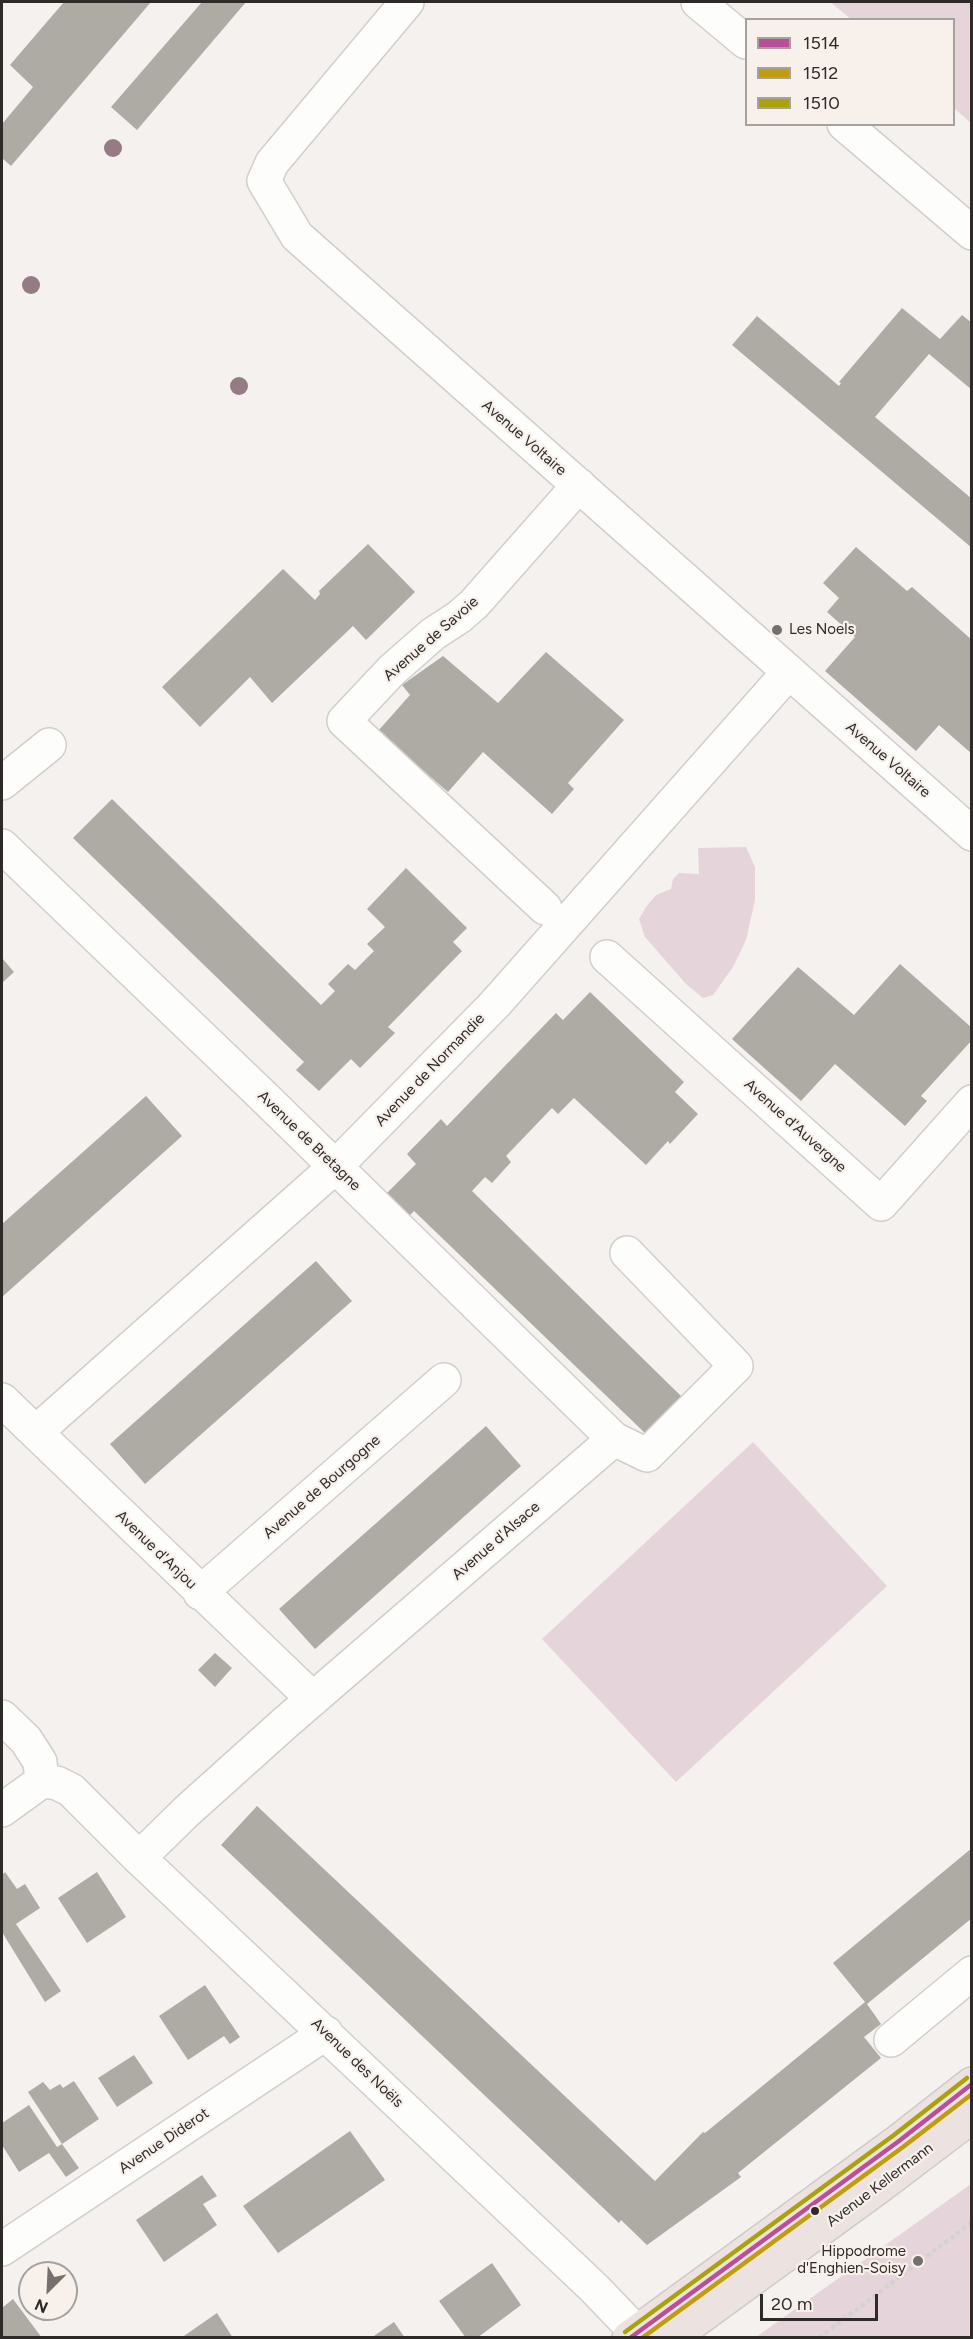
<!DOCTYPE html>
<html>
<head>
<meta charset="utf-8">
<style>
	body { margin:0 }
	#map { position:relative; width:973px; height:2339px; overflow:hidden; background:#f4f1ee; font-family:Figtree,sans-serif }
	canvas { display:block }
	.frame { position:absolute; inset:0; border:3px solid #2d2a28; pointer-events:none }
	.legend { position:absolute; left:745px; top:18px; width:210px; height:108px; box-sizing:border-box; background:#f7f0eb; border:2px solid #a6a19d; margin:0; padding:8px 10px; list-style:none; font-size:18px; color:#2d2a28 }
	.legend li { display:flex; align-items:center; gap:12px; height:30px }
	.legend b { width:30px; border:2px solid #a6a19d }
	.north { position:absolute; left:18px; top:2261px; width:60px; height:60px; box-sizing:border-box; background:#f7f0eb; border:2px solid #a6a19d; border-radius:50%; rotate:204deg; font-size:16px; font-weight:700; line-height:24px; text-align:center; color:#2d2a28 }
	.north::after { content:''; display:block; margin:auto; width:21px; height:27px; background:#73706d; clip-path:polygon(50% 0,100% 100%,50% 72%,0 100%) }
	.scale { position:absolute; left:760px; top:2294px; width:118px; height:27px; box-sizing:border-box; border:3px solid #2d2a28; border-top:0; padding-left:8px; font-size:18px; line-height:21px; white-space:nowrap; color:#2d2a28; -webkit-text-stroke:4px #f7f0eb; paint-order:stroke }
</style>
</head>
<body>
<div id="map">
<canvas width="973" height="2339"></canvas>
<div class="frame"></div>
<ul class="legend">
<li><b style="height:8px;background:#b94e9a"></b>1514</li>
<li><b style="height:8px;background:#c09d0c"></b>1512</li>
<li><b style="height:8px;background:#aba10a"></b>1510</li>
</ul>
<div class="north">N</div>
<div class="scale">20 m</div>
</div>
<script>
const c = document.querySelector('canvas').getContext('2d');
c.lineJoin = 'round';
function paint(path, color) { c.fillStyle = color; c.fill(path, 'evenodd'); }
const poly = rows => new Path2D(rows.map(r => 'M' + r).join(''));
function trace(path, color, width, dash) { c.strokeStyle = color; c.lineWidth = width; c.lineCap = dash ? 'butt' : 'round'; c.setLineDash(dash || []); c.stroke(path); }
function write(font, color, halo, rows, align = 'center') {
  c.font = font + ' Figtree,sans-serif'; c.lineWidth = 4.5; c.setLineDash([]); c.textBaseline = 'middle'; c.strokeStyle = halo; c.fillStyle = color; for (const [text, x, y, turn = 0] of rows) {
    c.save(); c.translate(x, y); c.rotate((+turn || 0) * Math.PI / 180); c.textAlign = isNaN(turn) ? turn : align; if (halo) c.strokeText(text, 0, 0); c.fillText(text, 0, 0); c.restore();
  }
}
paint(poly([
	[830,2,971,2,971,123,954,108,954,20,851,19],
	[746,847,755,867,755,900,746,940,733,967,713,995,703,998,686,984,645,937,639,919,646,907,656,895,671,889,673,879,679,873,699,874,698,848],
	[753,1442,887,1586,676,1782,542,1639],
	[971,2184,971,2337,756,2337]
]), '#e5d4d9');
paint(poly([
	[64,2,151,2,11,166,2,158,2,124,33,87,10,65],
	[202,2,246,2,137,130,111,107],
	[902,308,940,339,962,315,972,323,972,390,929,354,875,417,972,499,972,548,732,345,757,316,839,386,841,383,839,382],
	[368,544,415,592,366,640,353,626,272,703,250,677,200,727,162,687,283,569,315,600,320,594,319,591],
	[856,547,907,591,912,587,972,640,972,754,939,725,916,751,825,671,855,637,827,612,839,598,823,583],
	[546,652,624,720,568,783,574,789,552,814,483,752,448,792,378,731,410,695,402,685,443,656,498,703],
	[112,799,321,1005,335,991,328,984,348,964,355,970,374,951,367,944,385,927,367,909,406,868,467,928,453,942,462,951,388,1027,395,1033,360,1068,351,1059,319,1091,296,1070,304,1062,73,838],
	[2,958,14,972,2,983],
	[900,964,972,1028,972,1040,921,1096,927,1101,905,1126,835,1064,801,1101,732,1039,798,967,854,1015],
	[590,992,684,1082,675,1092,698,1114,670,1144,668,1141,646,1165,574,1098,558,1114,552,1108,506,1156,511,1162,492,1183,485,1177,472,1191,682,1397,646,1434,414,1211,407,1218,384,1196,416,1164,407,1154,441,1119,447,1126,556,1013,563,1020],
	[146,1096,182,1136,2,1297,2,1224],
	[316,1261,352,1301,145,1484,110,1444],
	[486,1426,521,1466,315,1649,279,1609],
	[215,1653,232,1668,215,1687,198,1670],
	[257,1806,655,2181,703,2132,705,2133,865,2002,833,1963,972,1848,972,1918,867,2004,881,2024,864,2037,881,2058,738,2173,741,2177,647,2245,621,2220,619,2223,221,1845],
	[5,1872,17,1889,25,1884,40,1908,16,1924,61,1991,45,2002,2,1932,2,1875],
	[97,1872,126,1917,87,1943,58,1898],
	[205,1985,240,2037,230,2044,224,2036,188,2060,159,2016],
	[134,2055,153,2083,117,2107,98,2078],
	[74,2081,99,2119,62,2144,28,2092,43,2082,50,2090,60,2084,63,2088],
	[29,2105,57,2147,62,2144,79,2168,66,2177,49,2153,19,2172,2,2145,2,2123],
	[350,2131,385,2180,278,2253,243,2206],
	[202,2175,217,2196,203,2204,217,2225,164,2262,136,2220],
	[492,2263,521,2305,477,2338,466,2338,439,2301],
	[13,2299,42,2338,2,2338,2,2308],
	[217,2313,233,2338,181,2338],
	[394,2322,405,2338,371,2338]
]), '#adaba3');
const minor = poly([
	[407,2,272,163,264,181,297,236,972,834],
	[698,2,746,42],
	[844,124,972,233],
	[2,783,49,745],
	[2,846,262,1095,614,1439],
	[545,908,344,721,392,670,433,634,459,617,474,604,579,485],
	[607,957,881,1204,972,1102],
	[2,1400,313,1699],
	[36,1432,336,1166,495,1004,788,673],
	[200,1593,444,1380],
	[2,1717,26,1740,40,1762,42,1781],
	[2,1810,42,1781,57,1783,71,1790,139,1858,594,2288,642,2338],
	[139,1858,187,1811,285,1723,614,1439,647,1455,736,1366,627,1253],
	[891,2040,972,1973],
	[2,2249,326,2033]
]);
const major = poly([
	[629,2338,899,2141,972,2084],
	[671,2338,881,2185,972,2116]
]);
trace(minor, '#d1cecc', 36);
trace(major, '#cdcbc9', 36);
trace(poly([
	[819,2338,972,2222]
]), '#d3d2d1', 4, [4.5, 3]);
trace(minor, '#fdfdfc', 33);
trace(major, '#ece3e1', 33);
trace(poly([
	[630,2338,899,2141,972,2084]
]), '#b94e9a', 4.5);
trace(poly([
	[642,2338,903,2147,972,2094]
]), '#c09d0c', 4.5);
trace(poly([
	[625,2332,894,2135,967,2078]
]), '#aba10a', 4.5);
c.fillStyle = '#947b84';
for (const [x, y] of [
	[113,148],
	[31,285],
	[239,386]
]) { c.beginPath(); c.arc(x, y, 9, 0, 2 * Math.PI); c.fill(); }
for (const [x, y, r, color] of [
	[777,630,6,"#73706d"],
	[815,2211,5,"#2d2a28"],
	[918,2261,6,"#73706d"]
]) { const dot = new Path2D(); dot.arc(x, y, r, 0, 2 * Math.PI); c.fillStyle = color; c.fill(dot); trace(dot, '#f7f0eb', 2); }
write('15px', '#2d2a28', '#f7f0eb', [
	["Avenue Voltaire",524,438,41],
	["Avenue de Savoie",431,639,-41],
	["Avenue Voltaire",888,760,41],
	["Avenue de Normandie",430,1070,-46],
	["Avenue d'Auvergne",795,1126,42],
	["Avenue de Bretagne",309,1141,44],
	["Avenue de Bourgogne",322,1487,-41],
	["Avenue d'Alsace",496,1541,-41],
	["Avenue d'Anjou",156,1550,44],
	["Avenue des Noëls",357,2063,44],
	["Avenue Diderot",164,2141,-34],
	["Avenue Kellermann",880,2185,-37]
]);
write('15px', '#2d2a28', '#f7f0eb', [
	["Les Noels",789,630],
	["Hippodrome",906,2252,"right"],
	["d'Enghien-Soisy",906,2269,"right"]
], 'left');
</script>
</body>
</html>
